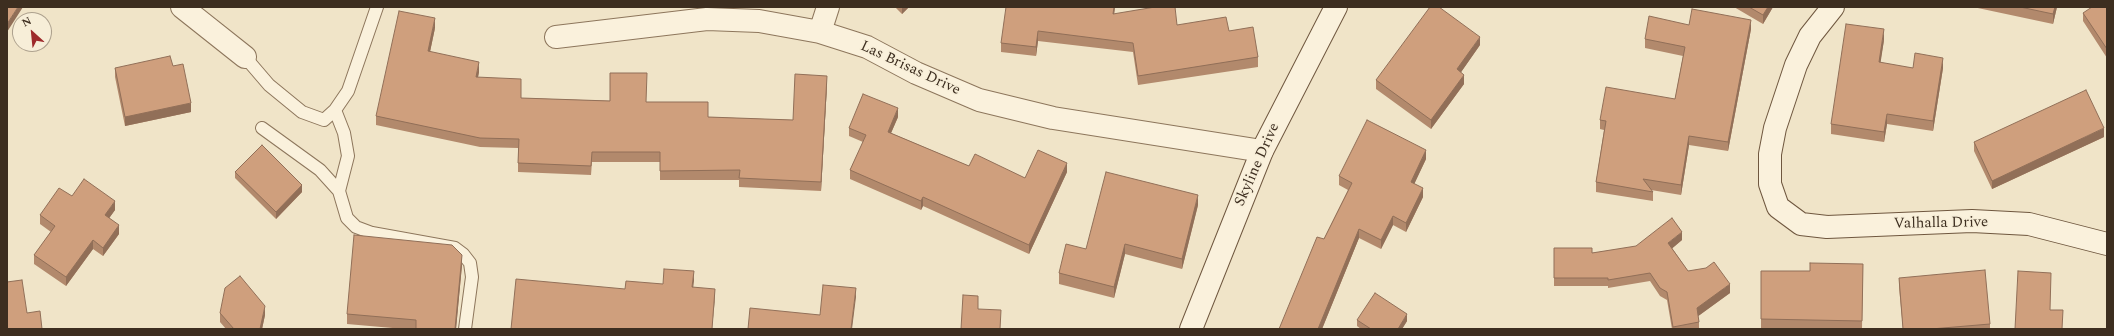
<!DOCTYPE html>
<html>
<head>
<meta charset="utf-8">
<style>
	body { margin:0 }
	#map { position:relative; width:2114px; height:336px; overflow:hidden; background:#f0e4c8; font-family:Spectral,serif }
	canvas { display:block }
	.frame { position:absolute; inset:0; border:8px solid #3d2e20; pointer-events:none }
	.north { position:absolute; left:12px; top:12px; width:40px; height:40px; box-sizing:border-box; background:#f7eed8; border:1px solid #ada18e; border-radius:50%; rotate:333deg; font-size:11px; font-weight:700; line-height:16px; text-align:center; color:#3d2e20 }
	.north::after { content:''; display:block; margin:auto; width:14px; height:18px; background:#9e2a2b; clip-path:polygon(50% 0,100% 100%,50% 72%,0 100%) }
</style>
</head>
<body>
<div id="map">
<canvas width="2114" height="336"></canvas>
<div class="frame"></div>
<div class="north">N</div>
</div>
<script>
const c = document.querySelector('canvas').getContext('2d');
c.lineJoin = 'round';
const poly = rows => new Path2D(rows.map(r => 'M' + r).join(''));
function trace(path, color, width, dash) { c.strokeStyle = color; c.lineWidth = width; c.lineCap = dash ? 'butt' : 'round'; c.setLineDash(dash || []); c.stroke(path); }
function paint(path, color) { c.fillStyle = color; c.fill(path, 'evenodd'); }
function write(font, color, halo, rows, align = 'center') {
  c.font = font + ' Spectral,serif'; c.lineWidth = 3; c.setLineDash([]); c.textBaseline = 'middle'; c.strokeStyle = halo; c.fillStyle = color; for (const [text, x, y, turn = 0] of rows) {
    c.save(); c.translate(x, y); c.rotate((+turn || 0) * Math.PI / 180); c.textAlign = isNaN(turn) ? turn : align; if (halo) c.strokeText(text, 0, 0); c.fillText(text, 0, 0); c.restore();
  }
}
const lane = poly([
	[245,57,269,85,302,112,324,120,335,110,348,91,377,7],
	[335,110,344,133,348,156,339,191],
	[262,128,320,170,339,191,347,218,356,227,372,233,455,248,463,254,470,263,472,277,465,329]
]);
const street = poly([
	[182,7,245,57],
	[820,32,828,7],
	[556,37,707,19,759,21,820,32,867,47,916,73,979,100,1053,118,1262,151]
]);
const secondary = poly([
	[1833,7,1810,36,1796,65,1775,128,1770,154,1770,184,1778,207,1801,224,1827,227,1972,221,2029,224,2107,244],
	[1191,329,1262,151,1336,7]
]);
trace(lane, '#8d765c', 14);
trace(street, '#8d765c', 24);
trace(secondary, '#6f573f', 24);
trace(lane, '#faf1dc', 12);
trace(street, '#faf1dc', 22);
trace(secondary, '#faf1dc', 22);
paint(poly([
	[895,7,909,7,902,14],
	[1115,7,1114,14,1177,25,1229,31,1258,57,1258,67,1138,85,1133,52,1038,41,1036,56,1001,52,1001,43],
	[1734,7,1773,7,1763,24],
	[1973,7,2057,7,2053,24],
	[2107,7,2107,58,2083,21,2083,13],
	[1689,25,1751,29,1728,151,1689,145,1681,195,1651,190,1653,192,1653,201,1596,192,1596,182,1604,130,1600,129,1600,120,1675,99,1683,56,1645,48,1645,39],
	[435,28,430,52,479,72,478,77,521,98,646,102,708,117,793,120,827,85,821,191,739,187,739,180,660,180,660,162,592,162,591,175,518,172,518,148,480,147,376,125,376,116],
	[1884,40,1880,63,1913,68,1943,68,1933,131,1887,124,1884,142,1831,134,1831,124],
	[1480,45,1461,72,1464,84,1431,129,1376,89,1376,80],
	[173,66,191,112,125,126,115,77,115,68],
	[898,117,891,133,969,166,1025,178,1067,172,1029,254,923,206,921,210,850,179,850,170,863,142,849,136,849,128],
	[2104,137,1992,189,1974,151,1974,142],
	[1426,159,1414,184,1423,197,1406,232,1393,225,1381,249,1359,238,1322,329,1279,329,1348,190,1339,185,1339,176],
	[235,172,302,192,276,219,235,178],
	[72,196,115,210,109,218,119,234,103,256,93,249,66,286,34,264,34,255,51,232,40,224,40,215],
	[1198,205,1182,269,1125,254,1114,298,1059,284,1059,273,1086,249],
	[1682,240,1672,248,1688,271,1730,293,1698,316,1699,322,1699,329,1672,329,1667,300,1660,296,1650,281,1608,288,1608,286,1554,286,1554,248,1592,253],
	[1863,264,1862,329,1761,328,1761,271,1810,271],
	[462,265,456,329,404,329,347,324,347,314],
	[1899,278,1990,324,1990,329,1903,329,1899,287],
	[220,313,265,315,262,329,226,329,220,322],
	[1357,320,1407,321,1402,329,1361,329,1357,326]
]), '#b2896c');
paint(poly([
	[18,7,23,7,7,32,7,24],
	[902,7,909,7,902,14],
	[1114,7,1115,7,1113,23,1113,14],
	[1768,7,1773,7,1763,24,1763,15],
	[2055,7,2057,7,2053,24,2053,14],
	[435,18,435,28,428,61,428,51],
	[1751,20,1751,29,1728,151,1728,142],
	[1884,29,1884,40,1879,73,1879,62],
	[1038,31,1038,41,1036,56,1036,47],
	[1480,37,1480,45,1457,78,1457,69],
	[1943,58,1943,68,1933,131,1933,121],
	[479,62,479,72,476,87,476,77],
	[1464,75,1464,84,1431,129,1431,120],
	[827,76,827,85,821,191,821,182],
	[191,103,191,112,125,126,125,117],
	[898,108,898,117,888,140,888,132],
	[1887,114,1887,124,1884,142,1884,132],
	[2104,128,2104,137,1992,189,1992,181],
	[1689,136,1689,145,1681,195,1681,185],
	[1426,150,1426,159,1411,191,1411,182],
	[1067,163,1067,172,1029,254,1029,245],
	[302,185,302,192,276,219,276,212],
	[1423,188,1423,197,1406,232,1406,223],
	[1198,195,1198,205,1182,269,1182,259],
	[923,197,923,206,921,210,921,201],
	[115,201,115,210,105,224,105,215],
	[1393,216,1393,225,1381,249,1381,240],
	[119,225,119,234,103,256,103,248],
	[1359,229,1359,238,1322,329,1318,329],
	[1682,232,1682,240,1668,252,1668,243],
	[93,240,93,249,66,286,66,277],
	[1125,244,1125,254,1114,298,1114,287],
	[462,255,462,265,456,329,455,329],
	[694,271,694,281,692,297,692,287],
	[1730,284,1730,293,1697,317,1697,308],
	[856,288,856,297,852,329,851,329],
	[715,289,715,298,712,329],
	[265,306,265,315,262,329,260,329],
	[1407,314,1407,321,1402,329,1398,329]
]), '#916f58');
const building = poly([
	[7,7,18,7,7,24,7,7],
	[1006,7,1114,7,1113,14,1155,7,1175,7,1177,25,1226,17,1229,31,1253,27,1258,57,1138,76,1133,43,1038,31,1036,47,1001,43,1006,7],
	[1430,7,1439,7,1480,37,1457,69,1464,75,1431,120,1376,80,1430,7],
	[1749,7,1768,7,1763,15,1749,7],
	[2020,7,2055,7,2053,14,2020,7],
	[2092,7,2107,7,2107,49,2083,13,2092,7],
	[1692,9,1751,20,1728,142,1689,136,1681,185,1643,179,1653,192,1596,182,1606,121,1600,120,1606,87,1675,99,1685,47,1645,39,1649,16,1689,25,1692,9],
	[399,11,435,18,428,51,479,62,476,77,521,79,521,98,610,101,610,73,647,73,646,102,708,102,708,117,793,120,795,74,827,76,821,182,739,178,740,170,660,171,660,152,592,152,591,166,518,163,519,139,480,138,376,116,399,11],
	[1846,24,1884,29,1879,62,1913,68,1915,53,1943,58,1933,121,1887,114,1884,132,1831,124,1846,24],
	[170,56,173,66,183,64,191,103,125,117,115,68,170,56],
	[2086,90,2104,128,1992,181,1974,142,2086,90],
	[863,94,898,108,888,132,969,166,975,154,1025,178,1038,150,1067,163,1029,245,923,197,921,201,850,170,866,135,849,128,863,94],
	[1367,120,1426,150,1411,182,1423,188,1406,223,1393,216,1381,240,1359,229,1318,329,1279,329,1317,237,1324,239,1352,183,1339,176,1367,120],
	[262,145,302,185,276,212,235,172,262,145],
	[1106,172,1198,195,1182,259,1125,244,1114,287,1059,273,1066,244,1086,249,1106,172],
	[84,179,115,201,105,215,119,225,103,248,93,240,66,277,34,255,55,226,40,215,59,188,72,196,84,179],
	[1672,218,1682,232,1668,243,1688,271,1706,268,1714,262,1730,284,1697,308,1699,322,1673,327,1667,292,1660,288,1650,273,1608,280,1608,278,1554,278,1554,248,1592,248,1592,253,1636,246,1672,218],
	[354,235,452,245,462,255,455,329,416,329,416,320,347,314,354,235],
	[1810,263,1863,264,1862,321,1761,319,1761,271,1810,271,1810,263],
	[664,269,694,271,692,287,715,289,712,329,511,329,516,279,625,289,626,281,663,284,664,269],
	[1985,270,1990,324,1931,329,1903,329,1899,278,1985,270],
	[2018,271,2051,273,2050,310,2063,310,2062,329,2015,329,2018,271],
	[240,276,265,306,260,329,234,329,220,313,225,288,240,276],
	[22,280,27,313,40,311,42,329,7,329,7,282,22,280],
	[823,285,856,288,851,329,748,329,750,308,820,315,823,285],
	[1375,293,1407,314,1398,329,1371,329,1357,320,1375,293],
	[963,295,978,296,978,309,1001,310,1000,329,961,329,963,295]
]);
paint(building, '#cf9f7d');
trace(building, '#916f58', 1);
write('15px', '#3d2e20', '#f7eed8', [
	["Las Brisas Drive",910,69,25],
	["Skyline Drive",1258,165,-66],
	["Valhalla Drive",1941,224,-1]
]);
</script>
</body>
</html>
